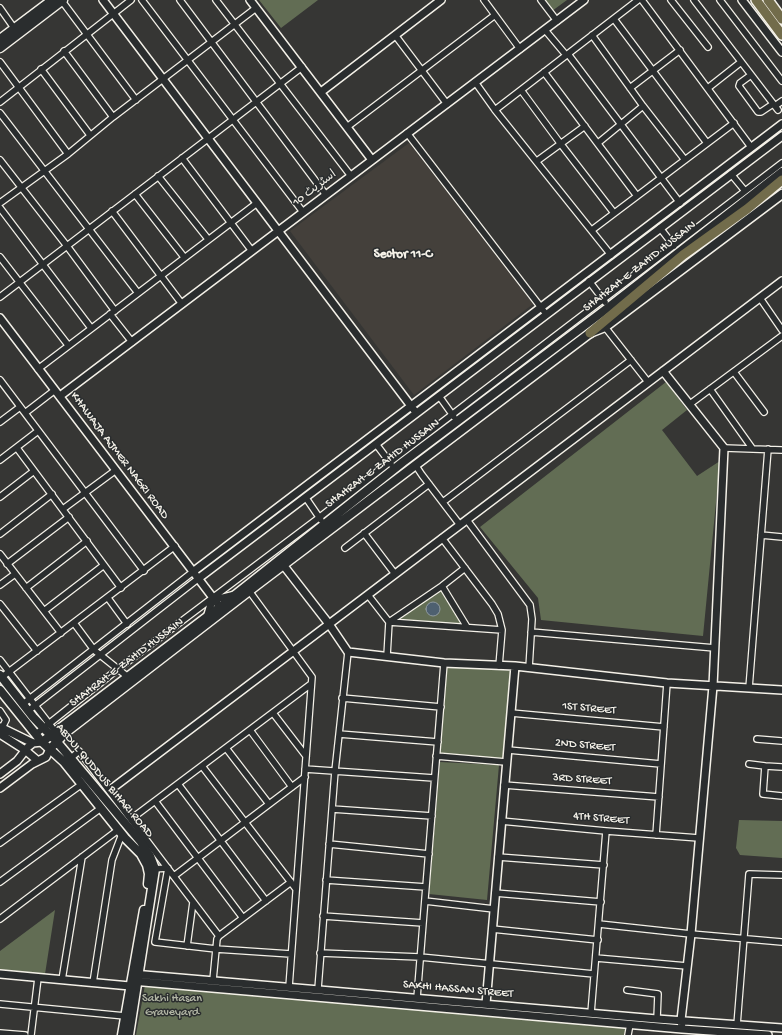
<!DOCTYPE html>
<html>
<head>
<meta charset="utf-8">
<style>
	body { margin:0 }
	canvas { display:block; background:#363634 }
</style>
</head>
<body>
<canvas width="782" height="1035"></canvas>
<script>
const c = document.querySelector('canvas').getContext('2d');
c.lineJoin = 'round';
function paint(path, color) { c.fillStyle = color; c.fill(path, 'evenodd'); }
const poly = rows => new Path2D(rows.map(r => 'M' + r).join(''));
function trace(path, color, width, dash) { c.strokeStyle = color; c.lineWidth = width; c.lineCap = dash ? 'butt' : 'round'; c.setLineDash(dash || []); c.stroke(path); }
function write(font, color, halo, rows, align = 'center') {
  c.font = font + ' "Gochi Hand","Playpen Sans Arabic",sans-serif'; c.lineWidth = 3; c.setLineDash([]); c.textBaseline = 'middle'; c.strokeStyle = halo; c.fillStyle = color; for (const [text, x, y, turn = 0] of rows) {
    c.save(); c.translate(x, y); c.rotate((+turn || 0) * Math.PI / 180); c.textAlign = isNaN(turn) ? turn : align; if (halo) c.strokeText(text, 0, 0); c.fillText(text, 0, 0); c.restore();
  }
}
paint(poly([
	[409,143,533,304,414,395,290,231]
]), '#44403b');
paint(poly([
	[259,0,318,0,281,28],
	[544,0,567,0,552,11],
	[666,382,687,410,662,430,697,476,720,461,703,636,541,620,538,598,480,527],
	[442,586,467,627,389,622],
	[444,663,515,666,506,762,436,756],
	[440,762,499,765,487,900,429,894],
	[739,820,782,821,782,858,740,855,736,848],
	[55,910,45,974,0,970,0,951],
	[147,974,630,1016,628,1035,136,1035]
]), '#626d54');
const water = poly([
	'426 609a7 7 0 1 1 14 0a7 7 0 1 1-14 0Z'
]);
paint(water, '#4e6070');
trace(water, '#909aa0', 1);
const minor = poly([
	[142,0,303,212],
	[180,0,326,195],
	[216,0,351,176],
	[484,0,520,49],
	[541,0,557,21],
	[642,0,751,147],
	[671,0,708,47],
	[694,0,778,110],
	[720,0,782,81],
	[62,1,136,100],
	[0,8,14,28],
	[614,19,707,143],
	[545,30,566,55],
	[395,35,447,104],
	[592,35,643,106,685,160],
	[64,51,113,117],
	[568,54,680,203],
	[0,62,68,154],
	[41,69,90,135],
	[544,72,637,196],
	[751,75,740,83,739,86,758,112,761,112,773,104],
	[475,82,495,110,611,255],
	[630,88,680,50],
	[708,88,741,62],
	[521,90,560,143,614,213],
	[0,102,131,0],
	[775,106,782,101],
	[495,110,638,0],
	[0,113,138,293],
	[347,127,495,15],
	[407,133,546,314],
	[598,143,643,106],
	[182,158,252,251],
	[0,160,67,246,115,311],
	[537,161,585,126],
	[731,174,745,191],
	[158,176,208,239],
	[135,194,184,257],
	[0,203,68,154,113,117,256,8],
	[0,208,91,328],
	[112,211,182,304],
	[660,228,674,246],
	[592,230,734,123],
	[0,257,68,345],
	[589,281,605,302],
	[0,297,302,67],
	[760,298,782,330],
	[110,314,132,342],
	[605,327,648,382],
	[38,369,257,203],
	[734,372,764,412],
	[0,380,144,571],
	[710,389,752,448],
	[439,396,454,417],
	[690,404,782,336],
	[25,413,55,390],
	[0,422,20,407],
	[376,444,391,464],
	[17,448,121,588],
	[724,448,782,450],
	[0,460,38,431],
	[416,466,422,475,460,525],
	[0,497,34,471],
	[306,498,321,520],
	[443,502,631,360],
	[63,509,116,470],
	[467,520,530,605,532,619,529,668],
	[364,533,395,574],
	[0,534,52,494],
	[761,535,782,537],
	[442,538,492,604,498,614,502,630,499,666],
	[345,548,429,484],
	[0,554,61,633],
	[7,564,69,517],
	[0,585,15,574],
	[442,586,467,627],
	[26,588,87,541],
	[250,592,312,677,289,987],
	[368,595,389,622,502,630],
	[108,598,127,624],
	[0,604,37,651],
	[44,611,104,565],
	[74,623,94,650,128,677],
	[531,632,715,648],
	[387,656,389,622,442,586,465,568],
	[0,660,57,734],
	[2,677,175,546],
	[749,688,768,449],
	[342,698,441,707],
	[23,704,194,571],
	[0,711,6,720,2,728],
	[28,711,199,578],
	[273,713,306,756],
	[511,713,664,727],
	[250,730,292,787],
	[36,734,118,669,320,517,390,462,782,163],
	[339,734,438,742],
	[757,739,782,741],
	[226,748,269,804],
	[508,750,661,764],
	[436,756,506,762],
	[70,759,79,751,219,936,217,939,213,980],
	[749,764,765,766,763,794,782,796],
	[202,766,296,889],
	[765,766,782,767],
	[305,769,434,778],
	[178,784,266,901],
	[504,785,659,797],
	[155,801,243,918],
	[332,809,432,816],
	[131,819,311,684],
	[501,821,606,831,699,838],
	[656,835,667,683],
	[0,843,82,784],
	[329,844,429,854],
	[498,857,604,865],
	[152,869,168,868,155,942,216,949,291,954],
	[174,876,305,777],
	[326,880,426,887],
	[0,882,101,808],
	[495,893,601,902],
	[425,901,494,909],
	[323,916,423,923],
	[0,919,118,830],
	[599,924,691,934,782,942],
	[492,929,598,940],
	[219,936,291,882],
	[187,946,193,902],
	[320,953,420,957,594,974],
	[596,958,687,966],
	[62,980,82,857],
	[93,983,112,860,122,834],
	[318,989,335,771,348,652],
	[627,990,658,994,657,1019],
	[417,998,444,663],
	[0,1004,125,1016],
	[591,1013,606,831],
	[737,1025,749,874,782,875],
	[0,1033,25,1035],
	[31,1035,38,978],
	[628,1035,630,1024]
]);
const tertiary = poly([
	[103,0,414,410],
	[250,0,372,160],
	[742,0,782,52],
	[321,92,441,0],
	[0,318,220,607],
	[663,371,724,448,713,686,691,934,681,1020,682,1029],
	[60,396,584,0],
	[284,566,329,624,348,652,444,663,515,666,667,683,782,690],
	[194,571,782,124],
	[199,578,782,136],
	[207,618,213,597,223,598,235,595],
	[0,727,33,743],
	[0,734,25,750,38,761],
	[0,774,17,761,28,747,33,743,42,742],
	[0,788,32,764,46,757,50,749],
	[110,790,782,281],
	[0,974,130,986],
	[133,974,657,1019,782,1028],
	[132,981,682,1029,768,1035],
	[486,1004,515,666]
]);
const secondary = poly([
	[0,39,52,0],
	[0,48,63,0],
	[0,675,33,717,57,742,141,842,150,856,155,869,129,1035],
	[0,690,42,742,64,762,125,838,141,854,147,865,149,874,148,884],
	[42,742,220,607,403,462,609,307,782,172],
	[50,749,65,733,257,585,590,333,605,327,782,194],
	[122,1035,144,910]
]);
const primary = poly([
	[756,0,782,35],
	[768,0,782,19],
	[590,333,683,255,747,209,782,180]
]);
trace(minor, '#f4f1e8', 8);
trace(tertiary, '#f4f1e8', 10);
trace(secondary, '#f4f1e8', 11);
trace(primary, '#f4f1e8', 12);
trace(minor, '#2a2d2e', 5.5);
trace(tertiary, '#2a2d2e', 7);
trace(secondary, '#2a2d2e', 8);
trace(primary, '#726c4b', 9);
write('12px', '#f4f1e8', '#2a2d2e', [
	["اسٹریٹ 10",315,189,-37],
	["SHAHRAH-E-ZAHID HUSSAIN",640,267,-38],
	["KHAWAJA AJMER NAGRI ROAD",119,456,53],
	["SHAHRAH-E-ZAHID HUSSAIN",383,464,-37],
	["SHAHRAH-E-ZAHID HUSSAIN",127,663,-37],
	["1ST STREET",589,709,5],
	["2ND STREET",585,746,5],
	["3RD STREET",582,780,4],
	["ABDUL QUDDUS BIHARI ROAD",104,781,50],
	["4TH STREET",601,819,5],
	["SAKHI HASSAN STREET",458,990,5]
]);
write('12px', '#b2b6a5', '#2a2d2e', [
	["Sakhi Hasan",172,999],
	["Graveyard",172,1013]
]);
write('bold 13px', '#f4f1e8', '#2a2d2e', [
	["Sector 11-C",403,255]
]);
</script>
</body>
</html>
